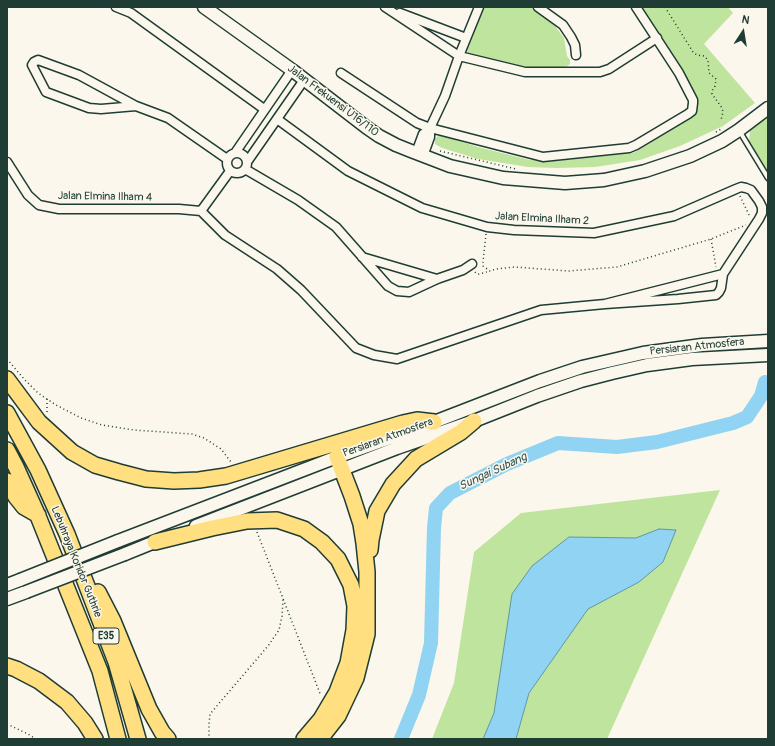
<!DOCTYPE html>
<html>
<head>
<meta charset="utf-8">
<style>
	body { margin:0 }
	#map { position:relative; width:775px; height:746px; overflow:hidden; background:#fbf7ec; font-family:Pangolin,sans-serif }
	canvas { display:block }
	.frame { position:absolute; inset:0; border:8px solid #1f3d34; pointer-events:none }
	.north { position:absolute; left:723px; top:12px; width:40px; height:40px; -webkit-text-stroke:3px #fbf7ec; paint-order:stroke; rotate:12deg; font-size:11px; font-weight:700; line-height:16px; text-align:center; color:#1f3d34 }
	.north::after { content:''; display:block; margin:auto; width:14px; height:18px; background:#1f3d34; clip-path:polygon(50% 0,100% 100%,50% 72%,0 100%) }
</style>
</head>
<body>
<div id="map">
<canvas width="775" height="746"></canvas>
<div class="frame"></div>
<div class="north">N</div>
</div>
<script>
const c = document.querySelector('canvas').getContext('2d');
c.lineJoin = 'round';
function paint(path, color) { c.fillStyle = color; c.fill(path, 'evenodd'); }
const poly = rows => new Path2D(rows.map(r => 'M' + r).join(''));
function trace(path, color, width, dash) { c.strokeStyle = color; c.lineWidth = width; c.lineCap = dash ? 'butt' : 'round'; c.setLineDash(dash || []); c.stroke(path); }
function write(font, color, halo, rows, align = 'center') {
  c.font = font + ' Pangolin,sans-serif'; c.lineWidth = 3; c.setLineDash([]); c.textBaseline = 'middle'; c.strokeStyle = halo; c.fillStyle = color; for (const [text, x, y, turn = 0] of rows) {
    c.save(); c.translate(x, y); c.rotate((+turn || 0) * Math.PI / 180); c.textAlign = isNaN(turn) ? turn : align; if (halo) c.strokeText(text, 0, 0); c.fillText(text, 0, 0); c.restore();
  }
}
paint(poly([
	[483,7,531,7,552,22,564,38,567,56,570,60,570,64,565,68,530,69,472,56,468,54,467,50,469,45],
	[640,7,728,7,733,13,704,44,755,103,723,126,680,146,640,160,595,167,557,168,528,167,478,159,442,148,435,144,435,139,438,136,444,136,478,147,530,160,554,161,633,153,645,146,694,115,697,110,696,100],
	[768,115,768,171,749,142,750,130],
	[720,490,607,739,432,739,454,683,474,552,521,513]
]), '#bfe49e');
const water = poly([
	[659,529,676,530,663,562,639,582,588,609,529,693,516,739,483,739,494,713,512,594,532,566,569,537,636,538,659,529]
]);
paint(water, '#90d3f2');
trace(water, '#6397a6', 1);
trace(poly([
	[401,739,419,695,431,643,434,528,436,508,450,493,507,464,558,443,617,447,657,442,733,423,747,417,761,396,765,382]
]), '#90d3f2', 14);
const lane = poly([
	[740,132,768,178]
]);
const street = poly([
	[116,7,131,13,264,109],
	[385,7,459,56,525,72,600,72,609,69,657,38],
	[538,7,563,25,571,37,575,45,576,55],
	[400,13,466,38],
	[341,73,417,123,430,128,543,157,629,148,636,145,688,114,692,111,693,103,693,100,679,73,636,7],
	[136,106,101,109,89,108,46,92,32,65,34,62,38,60,79,75,136,106,168,118,227,159],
	[277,119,348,171,422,208,487,227,514,230,594,233,674,216,736,189,741,187,746,188,751,190,759,201,762,207,762,213,759,219,723,274],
	'227 163a10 10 0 1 1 20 0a10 10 0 1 1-20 0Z',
	[235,153,292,70],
	[416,153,423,134,430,128,445,96,459,56,479,7],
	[423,156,430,137,430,128],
	[7,162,28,195,39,205,59,209,179,209,201,211],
	[247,162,304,80],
	[245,169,298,200,336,227,388,286,397,291,409,292,437,279,463,270,472,264],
	[201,211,225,235,277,269,301,290,356,348,374,355,397,359,541,310,605,304,678,299,716,295,719,292,721,288,723,274,605,304],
	[201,211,230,171],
	[362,257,437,279]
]);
const secondary = poly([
	[204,7,292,70,366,127,379,136,396,145,411,151,450,166,503,178,565,183,604,180,645,171,690,156,722,141,739,130,768,108],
	[196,526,397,448,474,421,537,396,581,381,612,373,647,365,692,359,768,355],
	[118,541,337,457,434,422,540,381,582,367,643,353,702,345,768,341],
	[125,554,162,539],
	[7,585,20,580],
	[7,599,26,592]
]);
const highway = poly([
	[7,379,39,422,72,452,95,465,119,472,146,479,174,481,199,480,226,476,403,423,417,420,434,422],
	[7,413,38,470,67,534,116,662,138,739],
	[7,450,16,467,38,516,100,671,118,739],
	[7,481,16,497,24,507,38,515],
	[155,542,212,528,247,521,277,520,304,529,322,542,338,559,351,585,355,606,354,630,348,663,337,692,321,719,304,739],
	[370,550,371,540,377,511,393,484,416,459,461,432,474,421],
	[98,592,113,621,149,709,162,732,168,739],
	[7,666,16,669,39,681,67,702,85,723,95,739],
	[320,739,338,716,356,678,367,634,367,572,364,543,361,524,352,496,337,457]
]);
trace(lane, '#1f3d34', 7);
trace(street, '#1f3d34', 11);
trace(secondary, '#1f3d34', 15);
trace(highway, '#1f3d34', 18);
trace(poly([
	[665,7,693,52,697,55,704,56,708,60,709,73,716,79,715,86,712,91,712,94,722,108,723,112,721,120],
	[716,132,723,128],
	[440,151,516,169],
	[740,196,750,217],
	[486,234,483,262,483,266,490,271,496,269,514,267,569,271,617,267,711,239,746,225],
	[711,239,716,267],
	[475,272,477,274,479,274,490,271],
	[7,359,24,379,38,393,56,405,81,418,102,425,134,430,192,434,204,438,221,449,231,462],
	[47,399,47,413],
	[257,532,321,696],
	[7,724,28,734,36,739],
	[211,739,209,736,209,724,210,714,268,646,279,630,282,616,283,600]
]), '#1f3d34', 1.5, [1, 3]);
trace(lane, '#fbf7ec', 4);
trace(street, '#fbf7ec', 8);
trace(secondary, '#fbf7ec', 12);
trace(highway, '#ffdf80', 15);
const secondaryBridge = poly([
	[20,580,118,541],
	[26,592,125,554]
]);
trace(secondaryBridge, '#1f3d34', 15, []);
trace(secondaryBridge, '#fbf7ec', 12);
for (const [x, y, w] of [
	[106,636,26]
]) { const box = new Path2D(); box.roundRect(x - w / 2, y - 8, w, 16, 3); c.fillStyle = '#fbf7ec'; c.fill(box); trace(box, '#1f3d34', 1); }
write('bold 10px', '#1f3d34', null, [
	["E35",106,636]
]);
write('11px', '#1f3d34', '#fbf7ec', [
	["Jalan Frekuensi U16/110",333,101,37],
	["Jalan Elmina Ilham 4",105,197,1],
	["Jalan Elmina Ilham 2",542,219,3],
	["Persiaran Atmosfera",697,347,-6],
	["Persiaran Atmosfera",388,438,-20],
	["Lebuhraya Koridor Guthrie",76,562,68]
]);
write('italic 12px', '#365b5a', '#fbf7ec', [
	["Sungai Subang",493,472,-25]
]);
</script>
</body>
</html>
